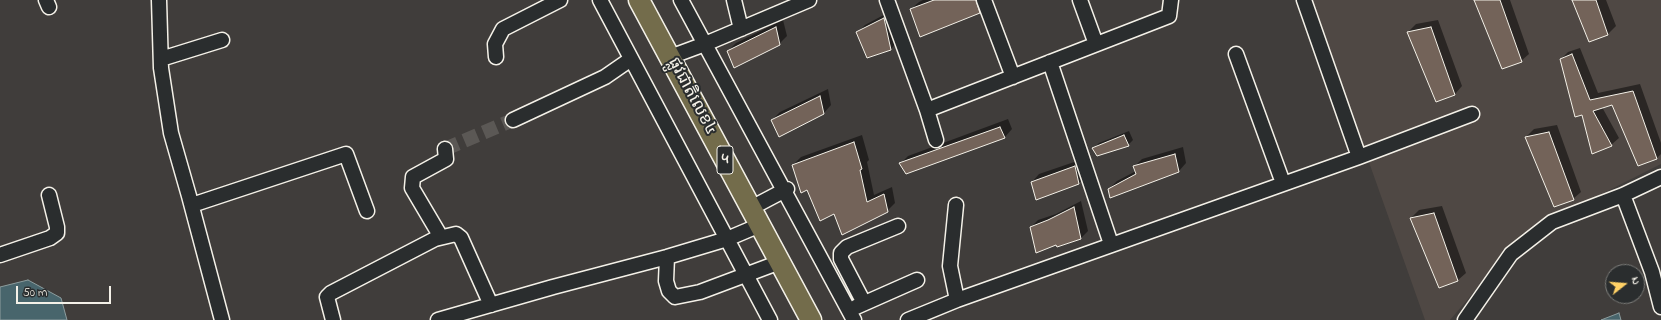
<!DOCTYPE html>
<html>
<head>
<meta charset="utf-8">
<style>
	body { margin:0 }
	#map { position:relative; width:1661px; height:320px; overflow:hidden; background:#403d3b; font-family:"Indie Flower",sans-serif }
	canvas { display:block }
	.north { position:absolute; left:1605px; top:264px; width:40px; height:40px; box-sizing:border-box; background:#2a2d2e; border:1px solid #7b7b78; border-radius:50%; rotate:73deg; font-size:11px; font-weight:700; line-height:16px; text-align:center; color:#f4f1e8 }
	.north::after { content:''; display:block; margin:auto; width:14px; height:18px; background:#ffd166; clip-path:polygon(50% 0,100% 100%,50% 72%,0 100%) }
	.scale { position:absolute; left:16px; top:286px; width:95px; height:18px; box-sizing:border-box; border:2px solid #f4f1e8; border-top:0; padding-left:5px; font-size:12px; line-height:14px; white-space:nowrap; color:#f4f1e8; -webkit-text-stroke:3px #2a2d2e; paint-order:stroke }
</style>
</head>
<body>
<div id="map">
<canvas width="1661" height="320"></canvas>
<div class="north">N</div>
<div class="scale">50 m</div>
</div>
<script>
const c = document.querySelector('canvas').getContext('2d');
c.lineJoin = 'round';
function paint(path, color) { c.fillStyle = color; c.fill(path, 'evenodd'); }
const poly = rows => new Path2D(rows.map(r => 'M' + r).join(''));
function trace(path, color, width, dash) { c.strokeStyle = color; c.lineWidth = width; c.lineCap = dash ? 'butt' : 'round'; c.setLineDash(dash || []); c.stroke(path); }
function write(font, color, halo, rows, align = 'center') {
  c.font = font + ' "Indie Flower","Noto Sans Khmer",sans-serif'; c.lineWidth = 4; c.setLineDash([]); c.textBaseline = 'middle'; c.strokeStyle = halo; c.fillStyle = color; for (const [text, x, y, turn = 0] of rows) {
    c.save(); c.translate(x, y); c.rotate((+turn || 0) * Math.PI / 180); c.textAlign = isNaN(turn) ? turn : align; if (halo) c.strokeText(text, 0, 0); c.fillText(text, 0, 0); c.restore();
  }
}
paint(poly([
	[1309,0,1661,0,1661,164,1522,234,1497,265,1450,320,1425,320,1365,151]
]), '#4f4844');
const water = poly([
	[28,280,61,298,67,320,0,320,0,287,28,280],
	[1619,313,1621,320,1601,320,1619,313]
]);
paint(water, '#48656c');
trace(water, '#8d9d9e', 1);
paint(poly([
	[923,0,986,0,987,5,979,12,911,9,919,2],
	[1475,0,1510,0,1529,54,1521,61],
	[1573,0,1606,0,1616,26,1608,34,1589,40],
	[891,11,898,41,891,49,867,57,858,32,865,25],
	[783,20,787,36,779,44,728,51,736,43],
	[1438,20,1462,86,1455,94,1408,32,1416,24],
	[1580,48,1598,93,1640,84,1661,143,1661,154,1657,158,1613,103,1602,107,1619,138,1611,145,1582,114,1561,59,1568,52],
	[828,89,831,105,824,113,772,120,780,112],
	[1008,119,1012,129,1005,137,906,172,901,163,908,156],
	[1557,125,1581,192,1573,199,1526,137,1534,129],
	[1129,131,1133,140,1128,145,1094,148,1099,143],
	[862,135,869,160,867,162,874,195,892,187,895,203,887,211,834,213,808,189,793,165,801,157],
	[1183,147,1186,163,1179,171,1109,189,1117,181,1136,171,1134,167,1142,159],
	[1083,159,1087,175,1079,183,1032,182,1039,174],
	[1081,201,1088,231,1081,238,1058,246,1057,243,1031,227,1038,220,1056,214],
	[1442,206,1466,273,1458,280,1439,287,1411,218,1419,210]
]), '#0007');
const building = poly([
	[934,0,976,0,980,13,920,37,910,9,934,0],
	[1474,0,1500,0,1522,62,1502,69,1474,0],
	[1572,0,1596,0,1608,35,1589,42,1572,0],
	[884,18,891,50,867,58,856,32,884,18],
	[776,27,780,45,734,68,727,51,776,27],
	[1431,27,1455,95,1436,102,1407,32,1431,27],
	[1572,54,1590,100,1633,91,1657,159,1638,166,1612,105,1593,111,1612,146,1592,154,1582,115,1575,117,1560,59,1572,54],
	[820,96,824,114,779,137,771,120,820,96],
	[1000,127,1005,138,906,174,899,163,1000,127],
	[1549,132,1574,200,1554,207,1525,137,1549,132],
	[1124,135,1129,146,1097,156,1092,148,1124,135],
	[854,142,862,169,860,170,867,202,884,194,888,212,842,235,834,214,820,221,807,190,801,193,792,165,854,142],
	[1175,154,1179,172,1110,198,1108,189,1136,174,1133,166,1175,154],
	[1075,166,1079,184,1036,200,1031,182,1075,166],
	[1074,207,1081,239,1057,247,1056,245,1036,253,1030,227,1048,220,1074,207],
	[1434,213,1458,281,1439,288,1410,218,1434,213]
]);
paint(building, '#736359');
trace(building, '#f4f1e8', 1);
trace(poly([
	[445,149,513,120]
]), '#5b5855', 14, [14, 7]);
const minor = poly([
	[46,0,49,7],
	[159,0,161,68,171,133,189,196,222,320],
	[600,0,770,320],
	[681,0,854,320],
	[734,0,741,29],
	[887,0,927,110,936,140],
	[984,0,1013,77],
	[1080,0,1096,44],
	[1304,0,1359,157],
	[1236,54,1283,183],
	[496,57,495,44,503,29,560,0],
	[670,57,705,44,809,0],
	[161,59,222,40],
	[1050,62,1111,244],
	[927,110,1169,16,1171,0],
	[513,120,605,77,631,59],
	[1623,195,1652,272,1661,307],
	[192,205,346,154,367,211],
	[956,205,950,266,957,300],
	[751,208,787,189],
	[435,239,456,234,461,238,491,305],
	[0,255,50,238,57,233,57,227,49,195],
	[667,257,666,281,669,291,675,297,700,292,780,262],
	[864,303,841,259,841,253,847,247,898,226],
	[856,307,917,280],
	[333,320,327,297,331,293,435,239,438,235,438,232,412,188,413,177,446,159,445,149],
	[438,320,553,287,667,257,727,239,760,225],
	[908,320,957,300,1359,157,1472,114],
	[1465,320,1511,254,1552,222,1623,195,1661,177]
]);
const highway = poly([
	[639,0,811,320]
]);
trace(minor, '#f4f1e8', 17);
trace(highway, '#f4f1e8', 23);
trace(minor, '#2a2d2e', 14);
trace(highway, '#736c4b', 20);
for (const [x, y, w] of [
	[725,160,16]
]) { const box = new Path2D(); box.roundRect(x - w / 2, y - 14, w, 28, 3); c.fillStyle = '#2a2d2e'; c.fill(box); trace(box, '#f4f1e8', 1); }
write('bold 16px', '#f4f1e8', null, [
	["4",725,160]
]);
write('17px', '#f4f1e8', '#2a2d2e', [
	["ផ្លូវជាតិលេខ៤",691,97,62]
]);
</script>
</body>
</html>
